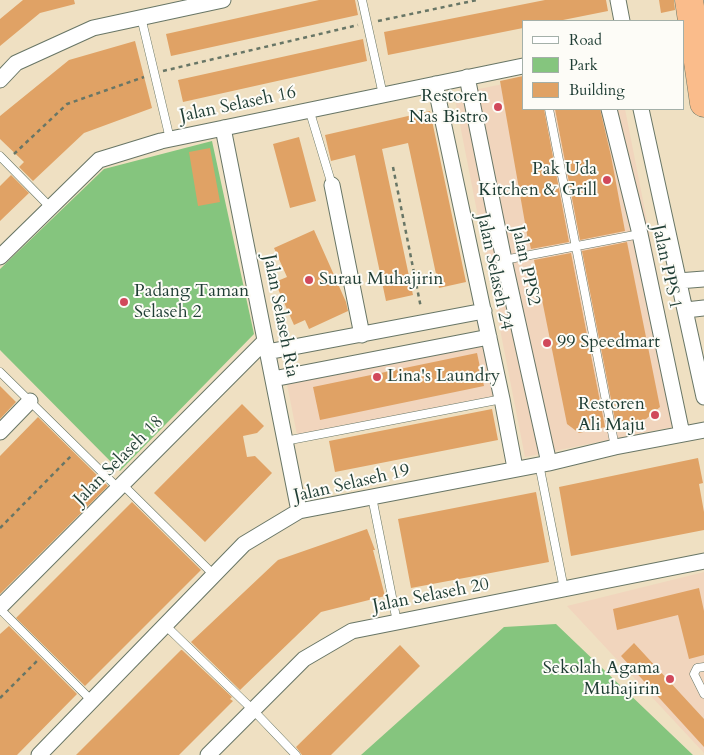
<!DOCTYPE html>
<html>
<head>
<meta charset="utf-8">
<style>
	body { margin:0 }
	#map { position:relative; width:704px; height:755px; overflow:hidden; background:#efe0c2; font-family:Cardo,serif }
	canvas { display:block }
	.legend { position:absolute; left:522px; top:20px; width:162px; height:90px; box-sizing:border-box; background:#fdfcf7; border:1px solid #a4b0a9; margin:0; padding:6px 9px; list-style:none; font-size:15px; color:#1f3d34 }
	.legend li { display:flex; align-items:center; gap:10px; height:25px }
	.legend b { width:25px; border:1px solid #a4b0a9 }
</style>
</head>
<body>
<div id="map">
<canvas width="704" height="755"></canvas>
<ul class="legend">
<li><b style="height:6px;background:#fff"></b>Road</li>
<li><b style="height:14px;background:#85c57e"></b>Park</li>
<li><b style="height:14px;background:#e0a265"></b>Building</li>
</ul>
</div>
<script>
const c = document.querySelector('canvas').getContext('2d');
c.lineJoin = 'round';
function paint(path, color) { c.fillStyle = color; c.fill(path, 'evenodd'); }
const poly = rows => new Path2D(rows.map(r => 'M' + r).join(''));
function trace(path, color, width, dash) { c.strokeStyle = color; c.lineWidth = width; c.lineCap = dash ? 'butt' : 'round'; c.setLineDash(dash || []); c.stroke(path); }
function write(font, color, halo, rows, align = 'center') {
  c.font = font + ' Cardo,serif'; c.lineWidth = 4; c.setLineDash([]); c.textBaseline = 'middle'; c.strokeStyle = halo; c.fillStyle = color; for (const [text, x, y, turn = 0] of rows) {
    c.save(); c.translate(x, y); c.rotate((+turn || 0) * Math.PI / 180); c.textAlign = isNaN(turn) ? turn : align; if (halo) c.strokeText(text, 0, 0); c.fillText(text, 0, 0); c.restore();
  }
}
paint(poly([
	[523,80,523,109,625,109,687,424,525,457,454,94],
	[484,343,497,396,297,435,287,384],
	[704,572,704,753,567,606]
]), '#f1d5bd');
paint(poly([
	[212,141,254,334,120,471,0,350,0,269,104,169],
	[556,624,693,755,361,755,504,627]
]), '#85c57e');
paint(poly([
	[23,0,74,0,75,4,40,13,0,46,0,19],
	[319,0,355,0,358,15,171,56,166,34],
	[545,0,606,0,608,11,558,21,523,21,523,28,388,55,384,32],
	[659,0,674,0,675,10,661,13],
	[363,39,367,61,183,102,178,80],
	[135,41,152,108,84,133,33,181,19,167,24,162,0,139,0,116,69,60],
	[523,76,523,109,544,109,569,242,531,249,529,240,528,240,500,81],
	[555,109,600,109,611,156,625,231,580,240],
	[430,111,466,282,439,288,408,143,382,149,413,295,386,301,355,155,331,161,325,135],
	[299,137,316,201,290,208,273,144],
	[210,148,220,202,198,206,189,152],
	[11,175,29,193,0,221,0,186],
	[314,230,346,302,348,311,309,329,305,320,294,325,275,282,287,277,274,248],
	[627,242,660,407,646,419,616,425,582,251],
	[571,253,605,427,579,433,567,424,534,260],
	[477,353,484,386,320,420,313,387],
	[0,386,16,402,0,419],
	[242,404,264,426,257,433,243,436,247,457,255,456,272,473,205,542,154,493],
	[492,409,498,440,335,472,329,441],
	[38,417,108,486,0,594,0,456],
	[698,458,703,483,699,484,704,512,704,530,571,556,559,487],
	[536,492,549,562,411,588,398,519],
	[132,502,201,570,85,686,16,618],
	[367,529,375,550,373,550,385,596,321,612,240,690,191,642,278,560],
	[699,588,704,611,704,655,689,659,678,615,617,630,613,609],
	[9,626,77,694,17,755,0,755,0,634],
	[634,643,704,719,704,747,621,656],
	[400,645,420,666,331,755,302,755,296,747],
	[181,650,182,650,232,697,230,699,233,701,179,755,76,755]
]), '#e0a265');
const lane = poly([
	[362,0,383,95],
	[141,17,170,139],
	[309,109,332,185],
	[549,109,615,447],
	[0,156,50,207],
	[504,260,640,234],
	[0,372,118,488],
	[285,441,502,399],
	[539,464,564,589],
	[122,484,214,575],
	[372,497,397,622],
	[0,609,92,701],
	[165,625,253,710,296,755],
	[704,667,697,668,694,674,704,694]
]);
const street = poly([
	[618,0,622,21],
	[467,77,504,260,549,463],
	[0,80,16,63,93,28,223,0],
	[435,84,502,399,515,468],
	[609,109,640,234,682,434],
	[641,109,704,397],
	[223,128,299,511],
	[332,185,362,335],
	[0,257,99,160,161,141,523,66],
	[678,281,704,279],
	[686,310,704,308],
	[267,352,484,311],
	[273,379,489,337],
	[0,432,30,401],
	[0,607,265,341],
	[39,755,244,544,299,511,549,463,615,447,704,430],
	[208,755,304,659,352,631,704,561]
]);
const highway = poly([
	[689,0,704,103]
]);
trace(lane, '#687666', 9);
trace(street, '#687666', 17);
trace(highway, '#687666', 29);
trace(poly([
	[378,21,477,0],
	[163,71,358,25],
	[14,154,67,104,144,77],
	[393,167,421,308],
	[0,528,71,456],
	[0,698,38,660]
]), '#687666', 2.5, [4, 4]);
trace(lane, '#fff', 8);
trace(street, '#fff', 15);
trace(highway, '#fabc8b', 28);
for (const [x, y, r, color] of [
	[498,107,5,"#d1495b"],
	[607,180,5,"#d1495b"],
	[309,280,5,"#d1495b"],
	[124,302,5,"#d1495b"],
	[547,343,5,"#d1495b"],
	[377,377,5,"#d1495b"],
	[655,415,5,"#d1495b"],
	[670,679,5,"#d1495b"]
]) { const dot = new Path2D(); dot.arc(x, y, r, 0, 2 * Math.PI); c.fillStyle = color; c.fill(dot); trace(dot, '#fdfcf7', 2); }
write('18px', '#1f3d34', '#fdfcf7', [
	["Restoren",488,97],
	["Nas Bistro",488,118],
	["Pak Uda",597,170],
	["Kitchen & Grill",597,191],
	["Surau Muhajirin",319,280,"left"],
	["Padang Taman",134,292,"left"],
	["Selaseh 2",134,313,"left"],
	["99 Speedmart",557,343,"left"],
	["Lina's Laundry",387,377,"left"],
	["Restoren",645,405],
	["Ali Maju",645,426],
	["Sekolah Agama",660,669],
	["Muhajirin",660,690]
], 'right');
write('18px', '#1f3d34', '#fdfcf7', [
	["Jalan Selaseh 16",238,105,-12],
	["Jalan PPS2",525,266,78],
	["Jalan PPS 1",666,267,78],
	["Jalan Selaseh 24",494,272,78],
	["Jalan Selaseh Ria",280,316,79],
	["Jalan Selaseh 18",119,461,-45],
	["Jalan Selaseh 19",352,484,-13],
	["Jalan Selaseh 20",431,596,-11]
]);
</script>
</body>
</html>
